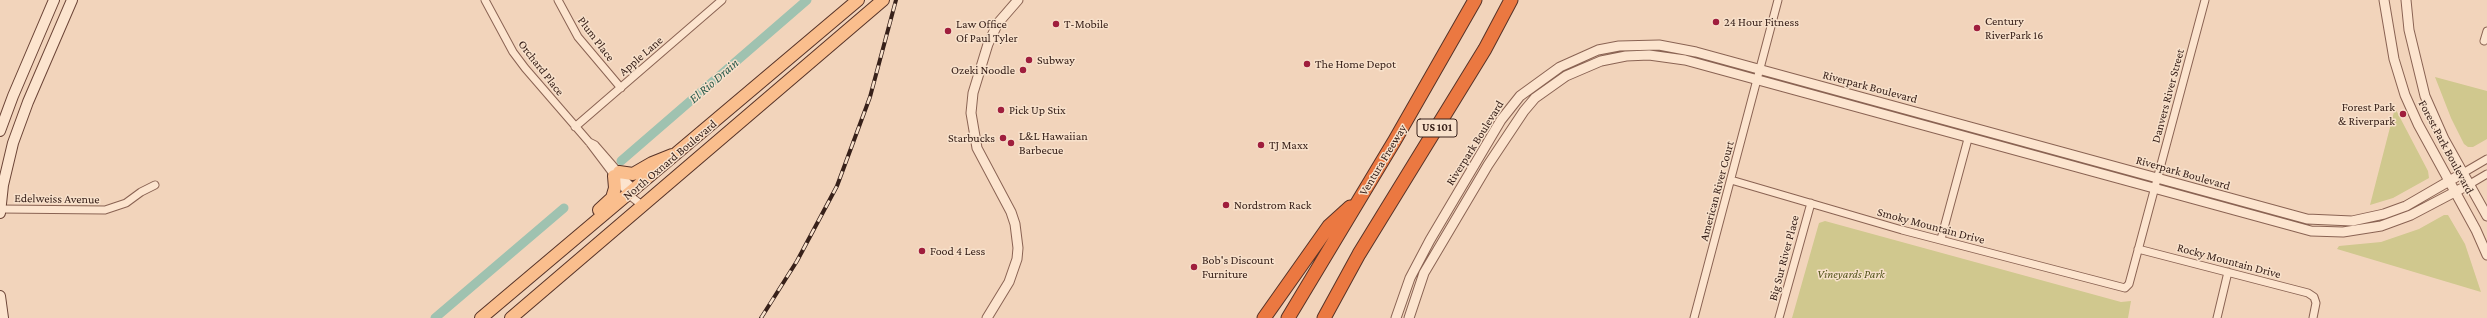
<!DOCTYPE html>
<html>
<head>
<meta charset="utf-8">
<style>
	body { margin:0 }
	canvas { display:block; background:#f2d4bb }
</style>
</head>
<body>
<canvas width="2487" height="318"></canvas>
<script>
const c = document.querySelector('canvas').getContext('2d');
c.lineJoin = 'round';
function paint(path, color) { c.fillStyle = color; c.fill(path, 'evenodd'); }
const poly = rows => new Path2D(rows.map(r => 'M' + r).join(''));
function trace(path, color, width, dash) { c.strokeStyle = color; c.lineWidth = width; c.lineCap = dash ? 'butt' : 'round'; c.setLineDash(dash || []); c.stroke(path); }
function write(font, color, halo, rows, align = 'center') {
  c.font = font + ' "Crimson Pro",serif'; c.lineWidth = 3; c.setLineDash([]); c.textBaseline = 'middle'; c.strokeStyle = halo; c.fillStyle = color; for (const [text, x, y, turn = 0] of rows) {
    c.save(); c.translate(x, y); c.rotate((+turn || 0) * Math.PI / 180); c.textAlign = isNaN(turn) ? turn : align; if (halo) c.strokeText(text, 0, 0); c.fillText(text, 0, 0); c.restore();
  }
}
paint(poly([
	[2435,77,2487,91,2487,139,2473,147,2468,147,2464,144,2451,118],
	[2395,108,2428,171,2429,178,2393,198,2370,205],
	[2444,215,2448,215,2465,244,2481,292,2337,249,2339,246,2381,242,2419,229],
	[1825,221,2121,302,2131,301,2128,318,1792,318,1819,223]
]), '#d0c88e');
trace(poly([
	[621,161,807,0],
	[435,318,564,208]
]), '#9fc2b0', 9);
const minor = poly([
	[485,0,513,52,525,68,589,142,629,195,643,206],
	[558,0,578,37,621,88],
	[2484,41,2487,31],
	[575,127,722,0],
	[589,142,595,145,635,191],
	[2463,173,2487,159],
	[1731,180,1902,230,2125,288,2129,284,2205,0],
	[2470,184,2487,174],
	[0,209,105,210,126,203,141,192,155,185],
	[1941,239,1968,139],
	[2138,249,2308,293,2314,297,2316,303,2313,318],
	[1694,318,1778,0],
	[1779,318,1811,203],
	[2217,318,2228,272]
]);
const tertiary = poly([
	[2384,0,2394,59,2405,95,2418,124,2476,230,2487,255],
	[2406,0,2409,30,2425,96,2444,139,2487,216],
	[987,318,1009,282,1017,259,1018,248,1015,224,1011,212,977,148,971,113,973,93,988,44,998,23,1018,0],
	[1396,318,1410,278,1430,240,1501,120,1520,96,1560,67,1598,50,1619,46,1659,45,1696,52,2307,219,2352,221,2384,214,2406,206,2463,173],
	[1409,318,1424,273,1488,165,1524,111,1535,98,1566,76,1601,61,1626,56,1649,55,1685,60,2311,231,2343,232,2381,226,2411,215,2470,184]
]);
const secondary = poly([
	[0,131,13,96,54,0],
	[0,213,3,185,13,143,28,102,72,0],
	[0,296,3,318]
]);
const primary = poly([
	[619,172,633,174,652,163,672,155],
	[599,210,612,198,615,188,614,176],
	[481,318,858,0],
	[511,318,883,0]
]);
const motorway = poly([
	[1264,318,1329,226,1350,207],
	[1288,318,1395,140,1475,0],
	[1324,318,1359,254,1485,49,1511,0]
]);
trace(minor, '#8a6353', 9);
trace(tertiary, '#8a6353', 11);
trace(secondary, '#6c4537', 12);
trace(primary, '#573328', 14);
trace(motorway, '#573328', 15);
trace(minor, '#fce4ce', 7);
trace(tertiary, '#fce4ce', 9);
trace(secondary, '#fce4ce', 10);
trace(primary, '#fabe8d', 12);
trace(motorway, '#eb7841', 13);
const rail = poly([
	[761,318,797,261,837,186,870,97,896,0]
]);
trace(rail, '#38211a', 4);
trace(rail, '#f8e1cb', 2.5, [8]);
for (const [x, y, r, color] of [
	[1716,22,4,"#9f1e3d"],
	[1056,24,4,"#9f1e3d"],
	[1977,28,4,"#9f1e3d"],
	[948,31,4,"#9f1e3d"],
	[1029,60,4,"#9f1e3d"],
	[1307,64,4,"#9f1e3d"],
	[1023,70,4,"#9f1e3d"],
	[1001,110,4,"#9f1e3d"],
	[2403,114,4,"#9f1e3d"],
	[1003,138,4,"#9f1e3d"],
	[1011,143,4,"#9f1e3d"],
	[1261,145,4,"#9f1e3d"],
	[1226,205,4,"#9f1e3d"],
	[922,251,4,"#9f1e3d"],
	[1194,267,4,"#9f1e3d"]
]) { const dot = new Path2D(); dot.arc(x, y, r, 0, 2 * Math.PI); c.fillStyle = color; c.fill(dot); trace(dot, '#f8e1cb', 1.5); }
for (const [x, y, w] of [
	[1437,128,40]
]) { const box = new Path2D(); box.roundRect(x - w / 2, y - 9, w, 18, 3); c.fillStyle = '#f8e1cb'; c.fill(box); trace(box, '#38211a', 1); }
write('bold 11px', '#38211a', null, [
	["US 101",1437,128]
]);
write('12px', '#38211a', '#f8e1cb', [
	["Century",1985,21],
	["RiverPark 16",1985,35],
	["24 Hour Fitness",1724,22],
	["Law Office",956,24],
	["Of Paul Tyler",956,38],
	["T-Mobile",1064,24],
	["Subway",1037,60],
	["The Home Depot",1315,64],
	["Ozeki Noodle",1015,70,"right"],
	["Forest Park",2395,107,"right"],
	["& Riverpark",2395,121,"right"],
	["Pick Up Stix",1009,110],
	["L&L Hawaiian",1019,136],
	["Barbecue",1019,150],
	["Starbucks",995,138,"right"],
	["TJ Maxx",1269,145],
	["Nordstrom Rack",1234,205],
	["Food 4 Less",930,251],
	["Bob's Discount",1202,260],
	["Furniture",1202,274]
], 'left');
write('12px', '#38211a', '#f8e1cb', [
	["Plum Place",596,39,53],
	["Apple Lane",641,56,-41],
	["Orchard Place",541,68,52],
	["Riverpark Boulevard",1870,87,15],
	["Danvers River Street",2168,96,-75],
	["Riverpark Boulevard",1475,143,-58],
	["Forest Park Boulevard",2446,147,62],
	["North Oxnard Boulevard",670,160,-40],
	["Ventura Freeway",1383,160,-59],
	["Riverpark Boulevard",2183,173,16],
	["American River Court",1717,191,-75],
	["Edelweiss Avenue",57,199,1],
	["Smoky Mountain Drive",1931,226,15],
	["Big Sur River Place",1784,258,-75],
	["Rocky Mountain Drive",2229,261,15]
]);
write('italic 12px', '#55561e', '#f8e1cb', [
	["Vineyards Park",1851,274]
]);
write('italic 13px', '#27594a', '#f8e1cb', [
	["El Rio Drain",714,81,-41]
]);
</script>
</body>
</html>
